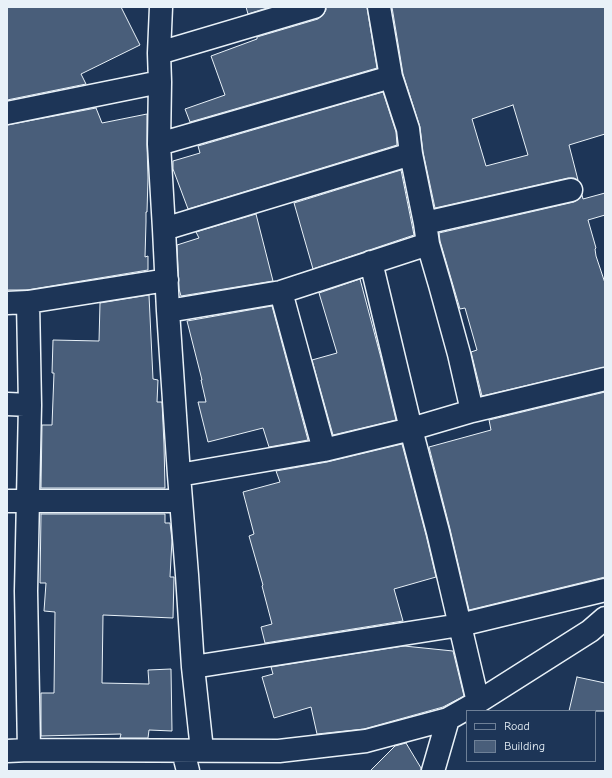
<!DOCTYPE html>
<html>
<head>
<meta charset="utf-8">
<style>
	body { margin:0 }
	#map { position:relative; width:612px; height:778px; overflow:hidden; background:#1d3557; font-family:"Comic Neue",sans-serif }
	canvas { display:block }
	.frame { position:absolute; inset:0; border:8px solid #e8f1f8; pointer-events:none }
	.legend { position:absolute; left:466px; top:710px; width:130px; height:52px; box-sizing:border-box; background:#1d3557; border:1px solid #6e8097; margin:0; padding:5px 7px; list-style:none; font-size:12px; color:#e8f1f8 }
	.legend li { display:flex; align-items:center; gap:8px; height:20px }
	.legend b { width:20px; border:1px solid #6e8097 }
</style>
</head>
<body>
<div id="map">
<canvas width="612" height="778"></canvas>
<div class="frame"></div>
<ul class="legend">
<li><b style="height:5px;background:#1d3557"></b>Road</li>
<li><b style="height:11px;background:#495e7a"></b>Building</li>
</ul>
</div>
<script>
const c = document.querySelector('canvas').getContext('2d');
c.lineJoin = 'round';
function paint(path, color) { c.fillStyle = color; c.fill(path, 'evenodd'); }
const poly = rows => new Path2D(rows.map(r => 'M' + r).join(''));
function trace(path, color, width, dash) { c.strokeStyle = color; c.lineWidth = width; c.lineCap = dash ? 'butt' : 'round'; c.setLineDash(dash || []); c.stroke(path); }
const building = poly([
	[7,7,121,7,140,45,81,74,86,84,7,100,7,7],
	[246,7,270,7,248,14,246,7],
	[326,7,367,7,377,68,190,122,185,109,225,95,211,56,257,39,257,37,318,19,323,15,326,10,326,7],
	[392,7,605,7,605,134,569,145,578,180,574,178,568,178,435,208,423,152,420,127,403,74,392,7],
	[513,105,528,155,486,166,472,119,513,105],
	[383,92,396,132,397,145,188,209,173,169,173,161,200,153,198,146,383,92],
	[96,108,102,123,147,114,147,145,148,178,147,212,146,212,146,222,145,257,148,256,148,270,27,290,7,290,7,125,96,108],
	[401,170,414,235,313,269,294,203,401,170],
	[605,193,605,215,588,220,596,248,595,249,596,256,605,283,605,367,482,396,471,352,477,350,465,308,460,309,440,241,439,233,574,202,579,199,582,195,583,199,605,193],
	[256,214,273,281,181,296,179,289,177,245,199,238,196,232,256,214],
	[360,279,381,358,396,420,333,435,312,360,337,353,319,293,360,279],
	[149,295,153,379,158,380,157,402,162,402,164,445,165,488,41,488,42,425,52,425,54,373,52,373,53,340,99,341,100,303,149,295],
	[272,306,308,440,269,447,263,428,208,442,198,402,206,402,201,380,202,380,187,321,272,306],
	[605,392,605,577,469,610,450,529,429,447,491,430,489,420,605,392],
	[402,444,426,535,436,577,394,589,403,621,265,643,261,627,272,624,262,586,263,585,249,536,254,534,243,492,280,482,276,471,327,462,402,444],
	[41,514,165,514,165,523,170,523,172,540,170,577,174,577,173,618,103,615,102,683,149,684,148,670,171,669,172,731,149,730,148,738,120,738,121,734,41,736,41,693,54,693,55,612,44,611,46,583,40,583,41,514],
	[404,646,453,651,464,696,443,707,364,729,317,734,311,707,274,718,262,677,273,674,271,667,404,646],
	[577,677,605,683,605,711,569,711,577,677],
	[406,743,421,768,421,771,370,771,395,746,406,743]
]);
paint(building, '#495e7a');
trace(building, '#e8f1f8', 1);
const street = poly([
	[161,7,159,53,160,82,159,144,164,229,168,311,179,475,187,575,193,667,202,750],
	[379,7,391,77,408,129,411,154,425,223,428,244,440,285,459,354,472,411],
	[159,53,314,7],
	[7,113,160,82],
	[159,144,391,77],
	[425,223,571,190],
	[164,229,411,154],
	[371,262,411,429,438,532,478,702],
	[281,292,324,450],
	[28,302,30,405,26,591,29,750],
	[7,303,28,302,167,280],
	[168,311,281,292,428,244],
	[7,404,30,405],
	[179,475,324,450,411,429,472,411,605,379],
	[7,501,181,501],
	[193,667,460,625,605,590],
	[7,751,29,750,279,751,366,741,448,719,478,702,590,631,605,618],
	[183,751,188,771],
	[433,771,448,719]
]);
trace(street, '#e8f1f8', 25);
trace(street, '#1d3557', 22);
</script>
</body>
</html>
